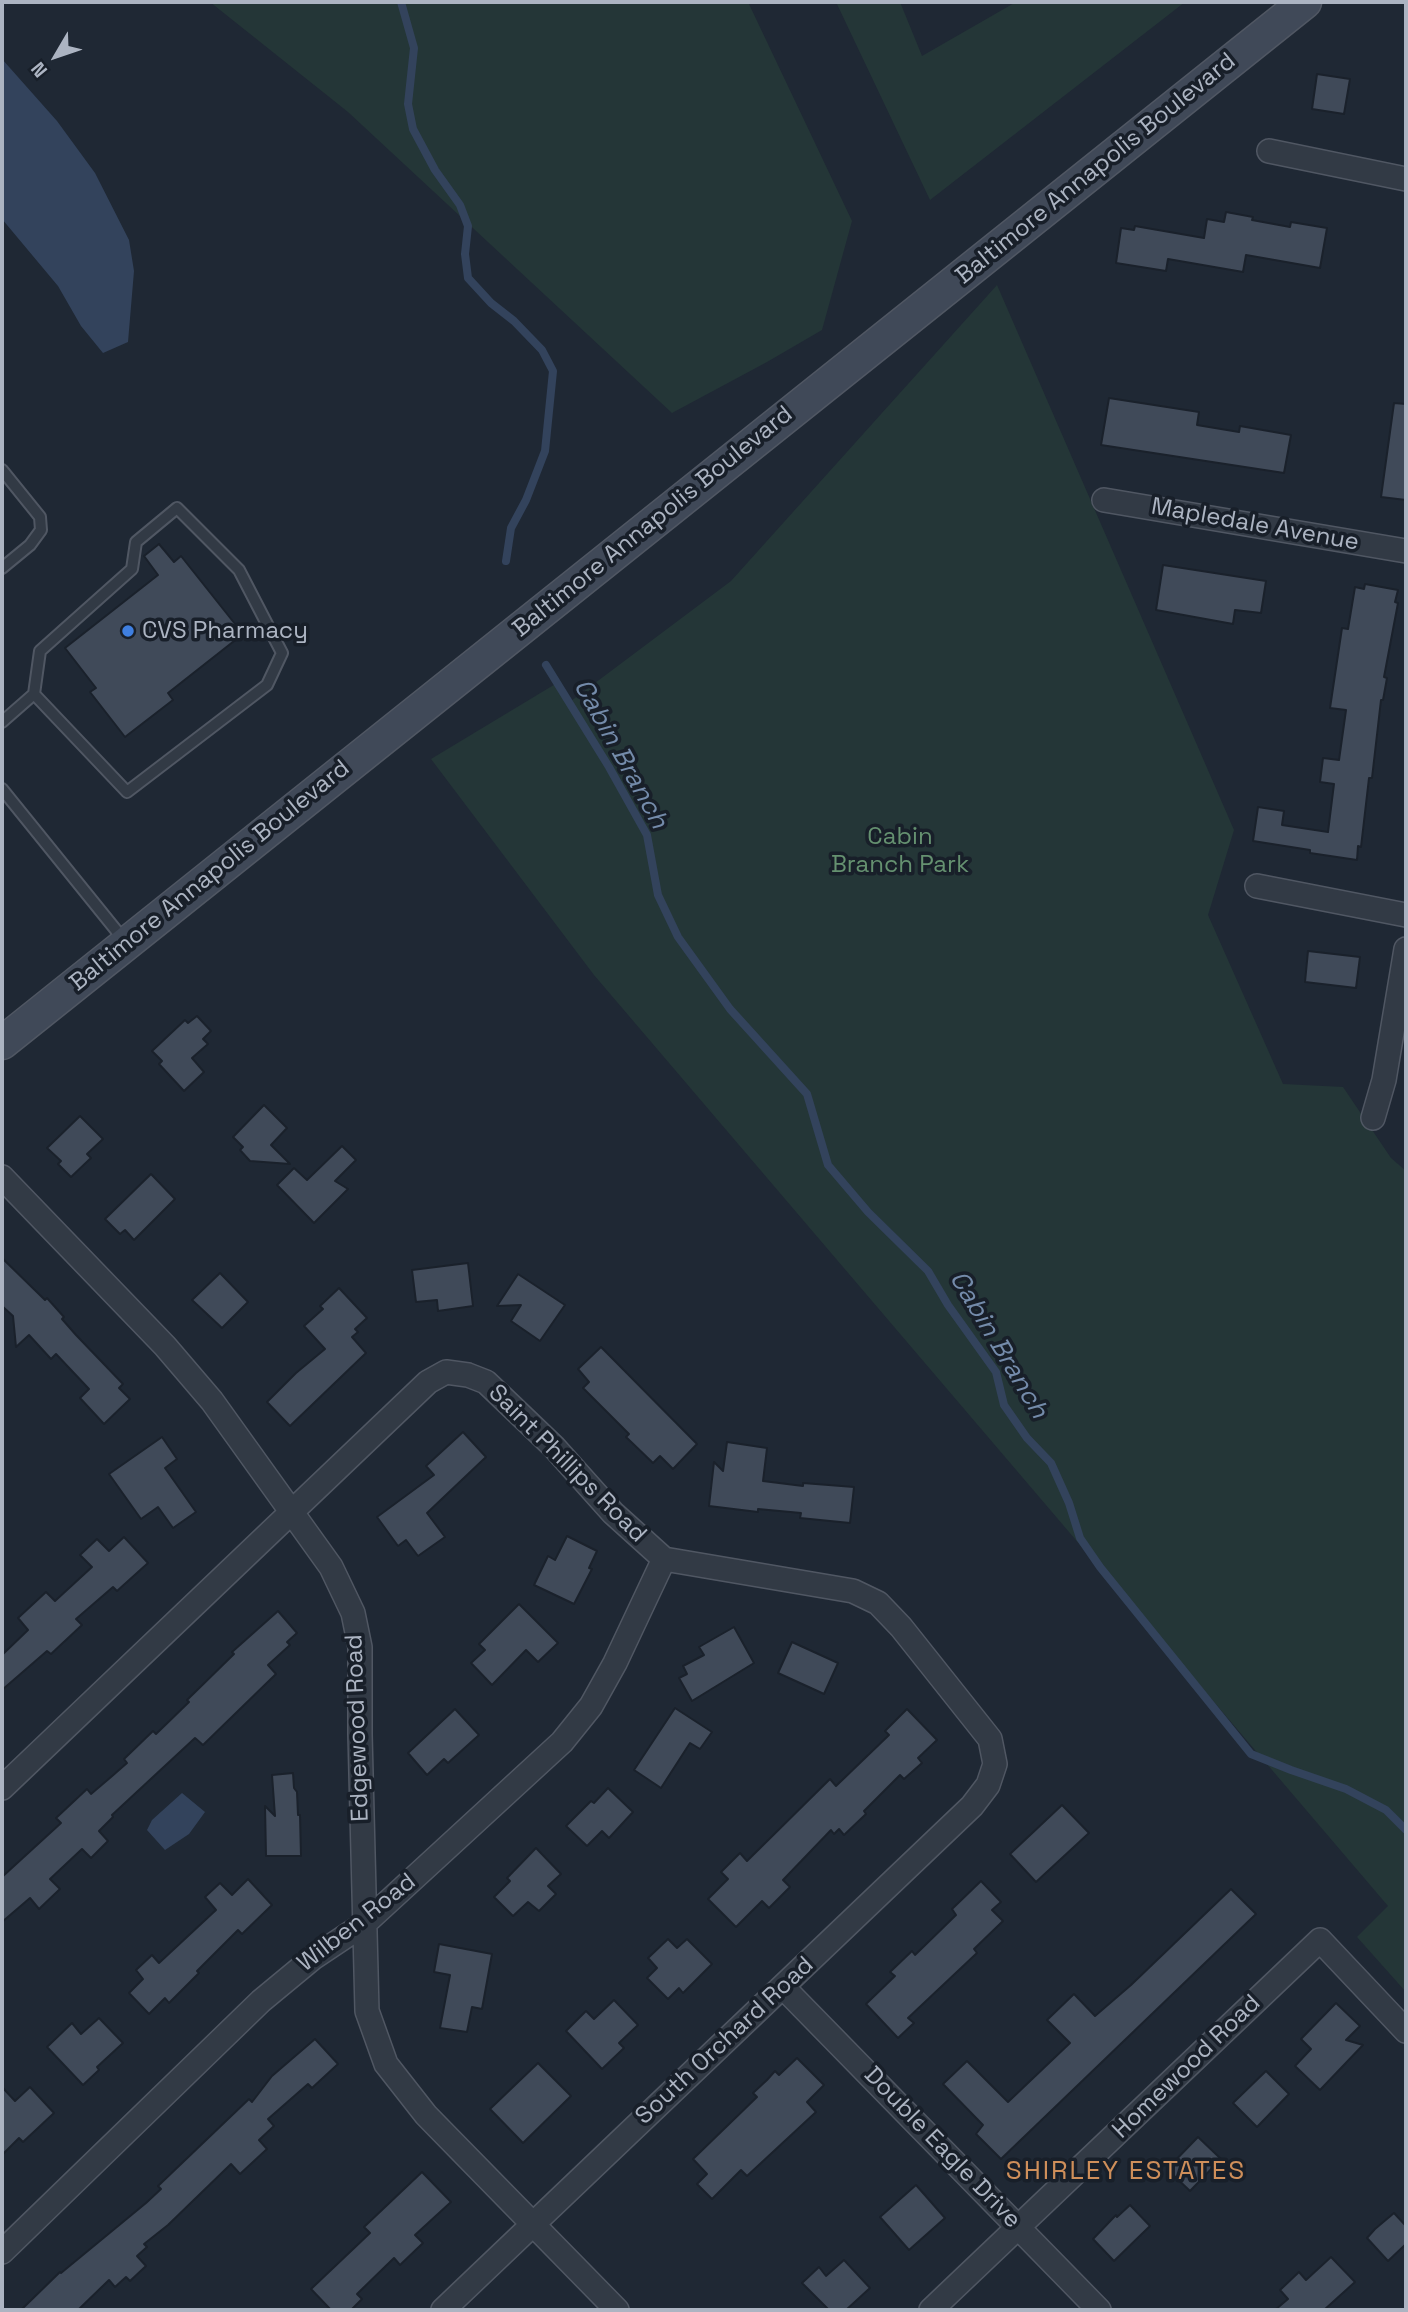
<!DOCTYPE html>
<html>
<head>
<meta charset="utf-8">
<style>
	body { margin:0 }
	#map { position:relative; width:1408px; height:2312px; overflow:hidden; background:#1f2834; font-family:"Space Grotesk",sans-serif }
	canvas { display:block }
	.frame { position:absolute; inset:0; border:4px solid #acb4c2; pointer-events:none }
	.north { position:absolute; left:21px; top:21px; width:70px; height:70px; -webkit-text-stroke:5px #181f29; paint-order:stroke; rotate:231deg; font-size:19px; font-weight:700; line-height:28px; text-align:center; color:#acb4c2 }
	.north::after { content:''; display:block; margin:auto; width:24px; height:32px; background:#acb4c2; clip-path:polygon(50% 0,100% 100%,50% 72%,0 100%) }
</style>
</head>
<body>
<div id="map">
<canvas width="1408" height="2312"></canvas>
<div class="frame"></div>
<div class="north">N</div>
</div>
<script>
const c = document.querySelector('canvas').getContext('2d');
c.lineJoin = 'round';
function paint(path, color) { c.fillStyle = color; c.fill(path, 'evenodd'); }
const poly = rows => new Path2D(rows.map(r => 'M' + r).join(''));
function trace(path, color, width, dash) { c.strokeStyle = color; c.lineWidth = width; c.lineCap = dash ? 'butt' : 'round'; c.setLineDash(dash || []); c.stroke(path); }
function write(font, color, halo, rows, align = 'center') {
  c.font = font + ' "Space Grotesk",sans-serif'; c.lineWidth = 7; c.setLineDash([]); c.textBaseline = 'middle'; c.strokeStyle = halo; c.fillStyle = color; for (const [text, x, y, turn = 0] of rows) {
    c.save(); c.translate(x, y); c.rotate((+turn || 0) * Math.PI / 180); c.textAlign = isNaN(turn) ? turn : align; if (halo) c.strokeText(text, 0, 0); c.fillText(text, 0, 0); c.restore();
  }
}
paint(poly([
	[210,2,748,2,852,221,822,330,767,362,672,413,348,112],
	[836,2,900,2,922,56,1016,2,1185,2,930,200],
	[997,285,1234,830,1208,915,1283,1084,1343,1087,1391,1158,1406,1171,1406,1992,1357,1937,1388,1906,594,975,431,759,557,683,571,701,731,581]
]), '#243637');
paint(poly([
	[2,59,57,121,95,173,129,240,134,271,128,342,103,353,81,326,58,286,2,219],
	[182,1793,205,1812,189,1834,165,1850,147,1830,152,1820]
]), '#33435c');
trace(poly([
	[401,2,414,48,408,104,413,129,435,170,460,205,468,226,465,254,468,278,491,303,514,321,542,350,553,371,545,451,526,500,511,528,506,561],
	[546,665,609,767,647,835,658,895,678,937,730,1009,807,1094,828,1165,868,1212,928,1271,948,1305,996,1372,1004,1405,1027,1438,1051,1463,1069,1503,1080,1538,1100,1567,1251,1754,1291,1770,1346,1789,1386,1810,1406,1830]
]), '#33435c', 8);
const building = poly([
	[1317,74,1350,79,1344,114,1312,109,1317,74],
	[1226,212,1253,217,1252,220,1290,227,1291,222,1327,228,1320,268,1246,255,1243,272,1168,259,1166,271,1116,263,1121,228,1134,230,1135,226,1204,238,1207,219,1224,222,1226,212],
	[1109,398,1199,412,1197,425,1239,432,1240,426,1291,435,1284,473,1101,445,1109,398],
	[1394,403,1406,404,1406,500,1381,497,1394,403],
	[159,544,174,562,181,556,243,634,168,693,173,700,125,737,90,692,96,688,65,648,158,575,144,556,159,544],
	[1163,565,1266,581,1261,613,1235,610,1233,624,1156,610,1163,565],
	[1365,584,1398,590,1395,602,1398,603,1384,677,1387,678,1383,700,1381,700,1372,778,1369,778,1361,847,1358,846,1357,860,1310,853,1310,850,1253,841,1258,807,1284,811,1282,825,1328,832,1334,784,1320,782,1323,758,1339,760,1346,710,1330,708,1342,628,1348,629,1355,587,1364,589,1365,584],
	[1308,951,1360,957,1356,988,1305,982,1308,951],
	[197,1016,211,1031,203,1039,208,1044,192,1058,204,1072,184,1091,159,1064,162,1061,152,1051,185,1020,188,1023,197,1016],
	[264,1105,287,1128,271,1145,290,1164,250,1161,240,1150,243,1147,233,1137,264,1105],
	[80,1116,103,1139,87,1154,91,1158,71,1177,58,1164,61,1161,47,1148,80,1116],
	[342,1146,356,1160,335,1181,348,1189,314,1223,277,1185,294,1168,307,1180,342,1146],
	[151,1174,175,1199,134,1240,125,1230,120,1234,105,1219,151,1174],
	[2,1258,45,1300,47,1298,64,1317,62,1319,76,1335,123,1384,119,1388,130,1399,104,1424,80,1398,89,1389,56,1354,51,1359,29,1335,16,1347,13,1316,2,1306,2,1258],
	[468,1263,473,1306,438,1311,437,1300,416,1302,412,1270,468,1263],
	[220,1273,248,1302,222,1328,192,1300,220,1273],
	[518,1274,565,1305,540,1341,511,1321,521,1305,497,1306,518,1274],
	[339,1288,367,1318,355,1329,358,1332,352,1337,366,1353,290,1426,267,1402,296,1373,325,1349,304,1326,323,1309,320,1306,339,1288],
	[601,1347,697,1444,673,1469,660,1456,653,1463,626,1437,629,1434,583,1388,589,1382,578,1369,601,1347],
	[463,1432,486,1457,427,1513,445,1537,418,1556,406,1540,398,1546,377,1517,434,1475,426,1466,463,1432],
	[162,1437,177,1459,165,1468,196,1512,173,1528,158,1507,141,1519,109,1474,162,1437],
	[727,1442,767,1448,763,1481,803,1486,803,1483,854,1487,850,1523,800,1518,801,1513,758,1509,758,1512,709,1506,714,1462,723,1471,727,1442],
	[567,1536,597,1551,589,1568,592,1569,574,1604,534,1585,548,1556,555,1560,567,1536],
	[124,1537,148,1563,117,1591,113,1587,76,1619,82,1625,51,1654,47,1651,2,1690,2,1655,28,1630,18,1618,46,1592,55,1601,92,1567,80,1555,97,1539,109,1551,124,1537],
	[519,1604,558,1643,538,1662,526,1650,492,1685,471,1663,485,1650,479,1644,519,1604],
	[278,1611,297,1633,287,1642,290,1645,268,1665,276,1674,203,1745,195,1738,112,1815,113,1817,99,1831,108,1841,91,1858,82,1849,50,1879,60,1889,39,1909,30,1898,2,1922,2,1877,61,1823,56,1818,87,1789,91,1794,111,1777,127,1763,124,1759,153,1731,156,1734,189,1702,187,1700,234,1654,232,1652,278,1611],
	[734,1627,754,1663,692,1701,679,1678,687,1674,683,1666,704,1655,699,1647,734,1627],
	[792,1642,838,1663,824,1694,778,1673,792,1642],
	[675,1708,712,1732,700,1749,690,1743,661,1788,634,1770,675,1708],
	[455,1709,479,1735,448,1763,444,1759,427,1775,408,1753,455,1709],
	[907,1709,937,1740,918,1758,922,1763,904,1779,900,1775,864,1811,866,1814,844,1835,839,1829,834,1834,831,1830,783,1880,790,1887,769,1908,762,1901,736,1927,708,1899,728,1879,721,1872,740,1853,747,1861,830,1779,836,1786,889,1735,885,1731,907,1709],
	[293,1773,294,1788,297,1792,298,1815,300,1815,301,1856,266,1856,265,1806,275,1816,272,1775,293,1773],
	[608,1788,633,1812,609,1838,602,1831,587,1846,566,1826,591,1801,594,1803,608,1788],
	[1062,1805,1089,1833,1036,1882,1010,1854,1062,1805],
	[536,1848,561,1874,548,1886,556,1894,539,1911,528,1902,513,1916,494,1897,510,1881,507,1878,536,1848],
	[248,1879,272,1905,242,1934,238,1930,197,1971,199,1973,169,2003,165,1998,149,2014,129,1993,143,1979,136,1970,152,1955,159,1963,216,1910,205,1897,220,1883,232,1895,248,1879],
	[981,1881,1001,1902,992,1910,1003,1921,974,1949,977,1953,908,2018,914,2023,898,2038,866,2004,895,1976,890,1972,912,1951,915,1955,956,1915,952,1909,981,1881],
	[1231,1889,1256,1914,1001,2159,976,2134,983,2125,943,2084,967,2061,1008,2102,1070,2043,1047,2020,1074,1994,1095,2016,1131,1985,1231,1889],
	[668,1939,677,1948,687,1939,712,1964,683,1993,679,1988,668,1999,647,1978,657,1968,648,1958,668,1939],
	[439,1944,492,1954,482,2009,472,2007,467,2032,440,2028,450,1975,434,1972,439,1944],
	[614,2000,638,2025,619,2043,624,2048,602,2069,566,2031,586,2011,594,2019,614,2000],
	[1336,2003,1360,2026,1346,2040,1363,2045,1320,2090,1295,2066,1311,2049,1301,2039,1336,2003],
	[99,2018,123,2043,97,2067,99,2070,83,2085,47,2047,72,2023,81,2034,99,2018],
	[315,2039,338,2064,312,2088,308,2084,268,2119,274,2126,259,2140,267,2149,240,2174,231,2164,168,2225,144,2244,147,2247,137,2256,146,2266,130,2281,126,2277,115,2287,109,2280,78,2310,21,2310,60,2272,61,2273,146,2203,161,2189,158,2186,249,2099,252,2102,272,2076,315,2039],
	[797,2058,824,2085,807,2102,816,2112,747,2176,741,2170,712,2199,697,2184,707,2174,693,2159,757,2097,753,2093,767,2080,775,2071,779,2075,797,2058],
	[538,2063,571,2096,523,2143,490,2109,538,2063],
	[1266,2071,1289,2094,1257,2127,1233,2103,1266,2071],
	[2,2087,15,2101,30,2087,54,2113,23,2142,19,2138,2,2155,2,2087],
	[1198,2137,1221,2159,1190,2191,1167,2169,1198,2137],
	[422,2172,451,2202,415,2235,423,2243,400,2265,394,2258,357,2294,362,2299,351,2310,331,2310,311,2289,370,2233,364,2227,422,2172],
	[916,2185,945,2218,909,2250,880,2217,916,2185],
	[1130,2205,1150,2226,1114,2261,1093,2239,1116,2215,1117,2217,1130,2205],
	[1394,2213,1406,2226,1406,2244,1388,2261,1367,2238,1375,2229,1394,2213],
	[1331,2257,1355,2282,1324,2310,1275,2310,1288,2299,1280,2290,1299,2272,1306,2280,1331,2257],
	[844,2260,870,2288,846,2310,829,2310,802,2283,819,2267,826,2276,844,2260]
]);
paint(building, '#404a59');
trace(building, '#1a212b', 2);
const service = poly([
	[2,470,40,517,41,530,30,545,2,568],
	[2,722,34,694,40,651,132,569,136,542,177,508,239,570,282,653,267,685,127,792,34,694],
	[2,789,124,940]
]);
const minor = poly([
	[1269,151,1406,179],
	[1104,500,1406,551],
	[1257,886,1406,915],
	[1373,1118,1384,1080,1406,949],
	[2,1177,165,1346,212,1401,331,1567,353,1613,360,1647,360,1734,367,2011,386,2064,426,2115,617,2310],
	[2,1788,428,1382,446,1372,468,1375,486,1382,554,1447,613,1513,664,1559,853,1591,878,1603,901,1627,990,1739,995,1764,988,1785,972,1806,443,2310],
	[783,1987,1099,2310],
	[2,2252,261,2001,313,1958,364,1924,562,1742,591,1706,615,1663,664,1559],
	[931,2310,1320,1940,1406,2031]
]);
const secondary = poly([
	[2,1043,1305,2]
]);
trace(service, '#505763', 14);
trace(minor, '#505763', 26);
trace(secondary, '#505763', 35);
trace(service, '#323a45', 10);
trace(minor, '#323a45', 23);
trace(secondary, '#404958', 32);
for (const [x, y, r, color] of [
	[128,631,7,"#3f7fe0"]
]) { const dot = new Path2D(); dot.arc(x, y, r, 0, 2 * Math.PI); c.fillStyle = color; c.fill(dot); trace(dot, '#181f29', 2.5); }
write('24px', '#acb4c2', '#181f29', [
	["Baltimore Annapolis Boulevard",1096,169,-39],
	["Baltimore Annapolis Boulevard",653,522,-39],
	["Mapledale Avenue",1255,525,10],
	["Baltimore Annapolis Boulevard",210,876,-39],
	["Saint Phillips Road",567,1464,45],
	["Edgewood Road",358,1728,-92],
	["Wilben Road",357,1923,-38],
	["South Orchard Road",725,2041,-43],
	["Homewood Road",1187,2067,-44],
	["Double Eagle Drive",942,2148,46]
]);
write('24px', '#acb4c2', '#181f29', [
	["CVS Pharmacy",142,631]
], 'left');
write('24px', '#659170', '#181f29', [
	["Cabin",900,837],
	["Branch Park",900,865]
]);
write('italic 26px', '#748baa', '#181f29', [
	["Cabin Branch",620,754,61],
	["Cabin Branch",998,1345,59]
]);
c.letterSpacing = '2px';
write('26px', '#cf8f5a', '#181f29', [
	["SHIRLEY ESTATES",1126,2172]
]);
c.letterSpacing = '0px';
</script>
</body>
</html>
